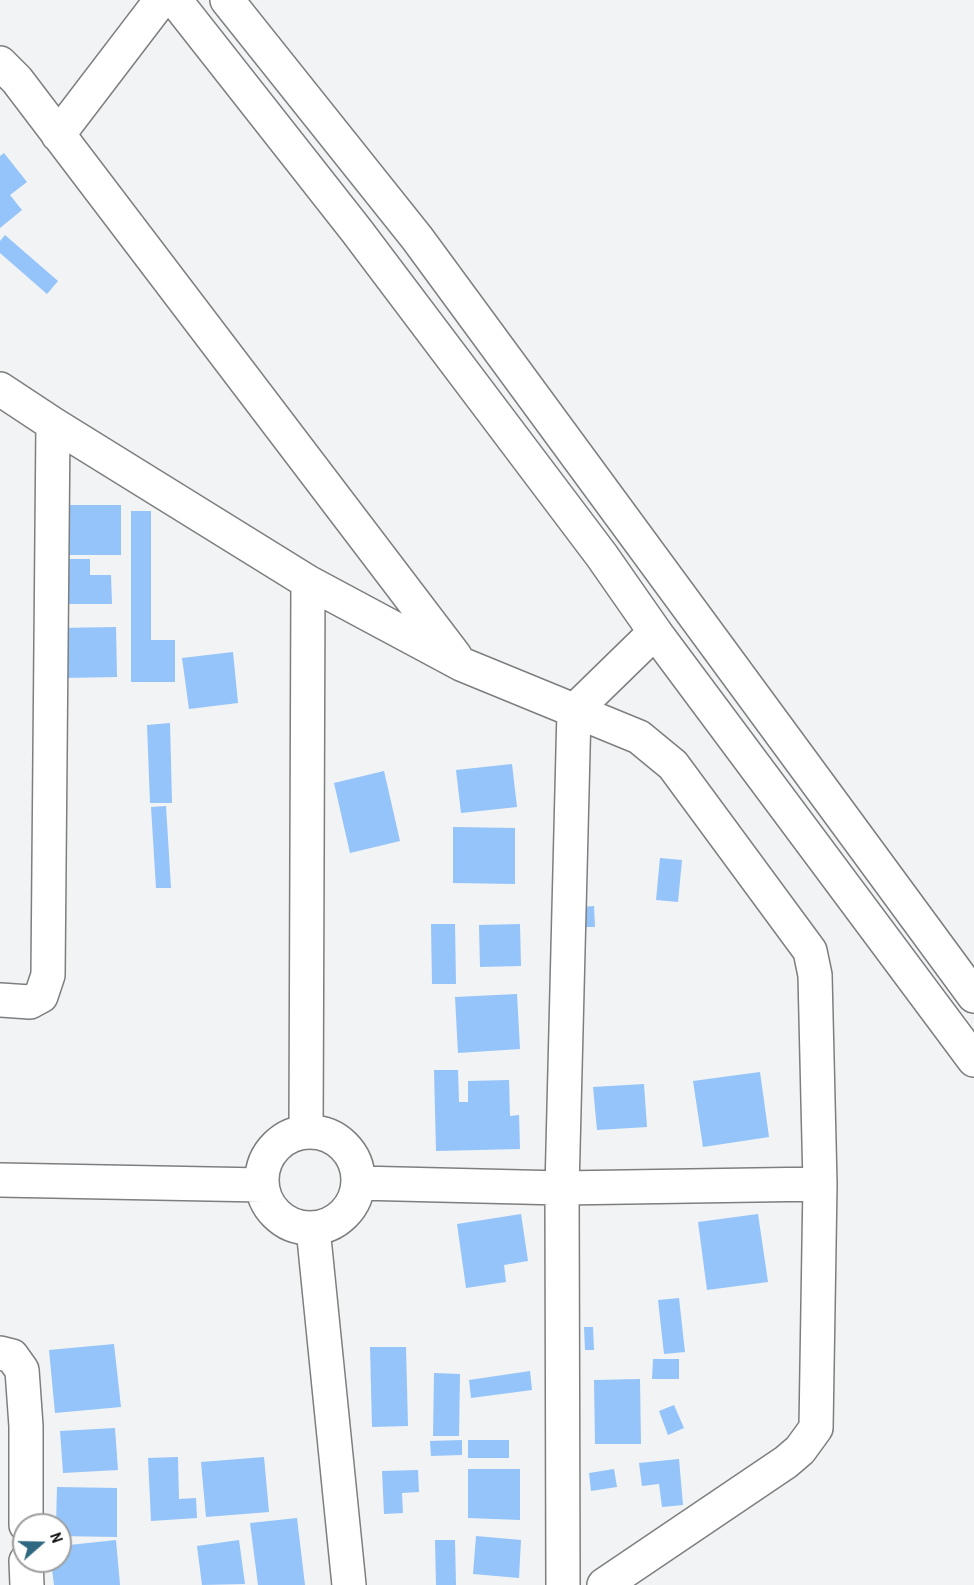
<!DOCTYPE html>
<html>
<head>
<meta charset="utf-8">
<style>
	body { margin:0 }
	#map { position:relative; width:974px; height:1585px; overflow:hidden; background:#f1f3f4; font-family:"Archivo Narrow",sans-serif }
	canvas { display:block }
	.north { position:absolute; left:12px; top:1513px; width:60px; height:60px; box-sizing:border-box; background:#fff; border:2px solid #9e9e9e; border-radius:50%; rotate:70deg; font-size:16px; font-weight:700; line-height:24px; text-align:center; color:#0c0d0d }
	.north::after { content:''; display:block; margin:auto; width:21px; height:27px; background:#2f6881; clip-path:polygon(50% 0,100% 100%,50% 72%,0 100%) }
</style>
</head>
<body>
<div id="map">
<canvas width="974" height="1585"></canvas>
<div class="north">N</div>
</div>
<script>
const c = document.querySelector('canvas').getContext('2d');
c.lineJoin = 'round';
function paint(path, color) { c.fillStyle = color; c.fill(path, 'evenodd'); }
const poly = rows => new Path2D(rows.map(r => 'M' + r).join(''));
function trace(path, color, width, dash) { c.strokeStyle = color; c.lineWidth = width; c.lineCap = dash ? 'butt' : 'round'; c.setLineDash(dash || []); c.stroke(path); }
paint(poly([
	[4,153,27,182,10,195,22,210,0,228,0,156],
	[5,235,58,281,47,294,0,253,0,241],
	[61,505,121,505,121,555,61,555],
	[131,511,151,511,151,640,175,640,175,682,131,682],
	[54,559,90,559,90,575,111,575,112,604,55,604],
	[116,627,117,677,62,678,60,628],
	[233,652,238,703,189,709,182,658],
	[170,723,172,803,150,803,147,725],
	[512,764,517,807,461,813,456,770],
	[384,771,400,841,350,853,334,783],
	[166,806,171,888,156,888,151,807],
	[453,827,515,828,515,884,453,883],
	[660,858,682,860,678,902,656,900],
	[594,906,595,927,581,927,581,907],
	[431,924,455,924,456,984,432,984],
	[520,924,521,966,480,967,479,925],
	[517,994,520,1049,458,1053,455,997],
	[434,1070,458,1070,459,1102,468,1102,468,1081,509,1080,510,1116,519,1115,520,1149,436,1151],
	[760,1072,769,1137,703,1147,693,1081],
	[644,1084,647,1127,597,1130,593,1087],
	[521,1214,528,1261,504,1265,506,1282,466,1288,457,1224],
	[758,1214,768,1282,707,1290,698,1222],
	[679,1298,685,1352,664,1354,658,1300],
	[584,1327,593,1327,594,1350,585,1350],
	[114,1344,121,1407,55,1413,49,1350],
	[370,1347,406,1347,408,1426,372,1427],
	[653,1359,679,1359,679,1379,652,1379],
	[530,1371,532,1390,471,1398,469,1380],
	[434,1373,460,1374,459,1436,433,1436],
	[640,1379,641,1444,595,1444,594,1380],
	[674,1405,684,1428,668,1435,659,1411],
	[115,1428,118,1470,63,1473,60,1431],
	[462,1440,462,1455,431,1456,430,1441],
	[468,1440,509,1440,509,1458,468,1458],
	[178,1457,179,1499,196,1498,197,1518,151,1521,148,1458],
	[264,1457,269,1512,206,1517,201,1462],
	[679,1459,683,1505,662,1507,659,1484,642,1486,639,1463],
	[468,1469,520,1469,520,1520,468,1518],
	[614,1469,617,1487,591,1491,589,1473],
	[418,1470,419,1492,402,1493,403,1513,384,1514,382,1471],
	[57,1487,117,1488,117,1537,60,1536,60,1525,56,1525],
	[297,1518,305,1585,258,1585,250,1523],
	[476,1536,521,1540,519,1578,473,1574],
	[116,1540,120,1585,54,1585,51,1561,60,1561,60,1546],
	[239,1540,245,1584,202,1585,197,1546],
	[435,1540,455,1540,456,1585,436,1585]
]), '#94c4f9');
const minor = poly([
	[0,63,17,80,455,656],
	[58,135,161,0],
	[0,389,53,424,308,582,461,664,639,737,673,765,810,951,815,975,820,1184,816,1428,800,1450,786,1462,604,1585],
	[0,1000,30,1002,41,996,48,975,53,424],
	[306,1131,308,582],
	'262 1180a48 48 0 1 1 96 0a48 48 0 1 1-96 0Z',
	[0,1180,262,1185],
	[358,1183,562,1188,820,1184],
	[313,1228,349,1585],
	[0,1353,12,1356,22,1370,26,1426,26,1525],
	[26,1561,27,1585],
	[563,1585,562,1188,574,711,655,632]
]);
const major = poly([
	[175,0,356,230,602,556,655,632,974,1060],
	[227,0,417,238,974,996]
]);
trace(minor, '#7d7e7f', 36);
trace(major, '#7d7e7f', 36);
trace(minor, '#fff', 33);
trace(major, '#fff', 33);
</script>
</body>
</html>
